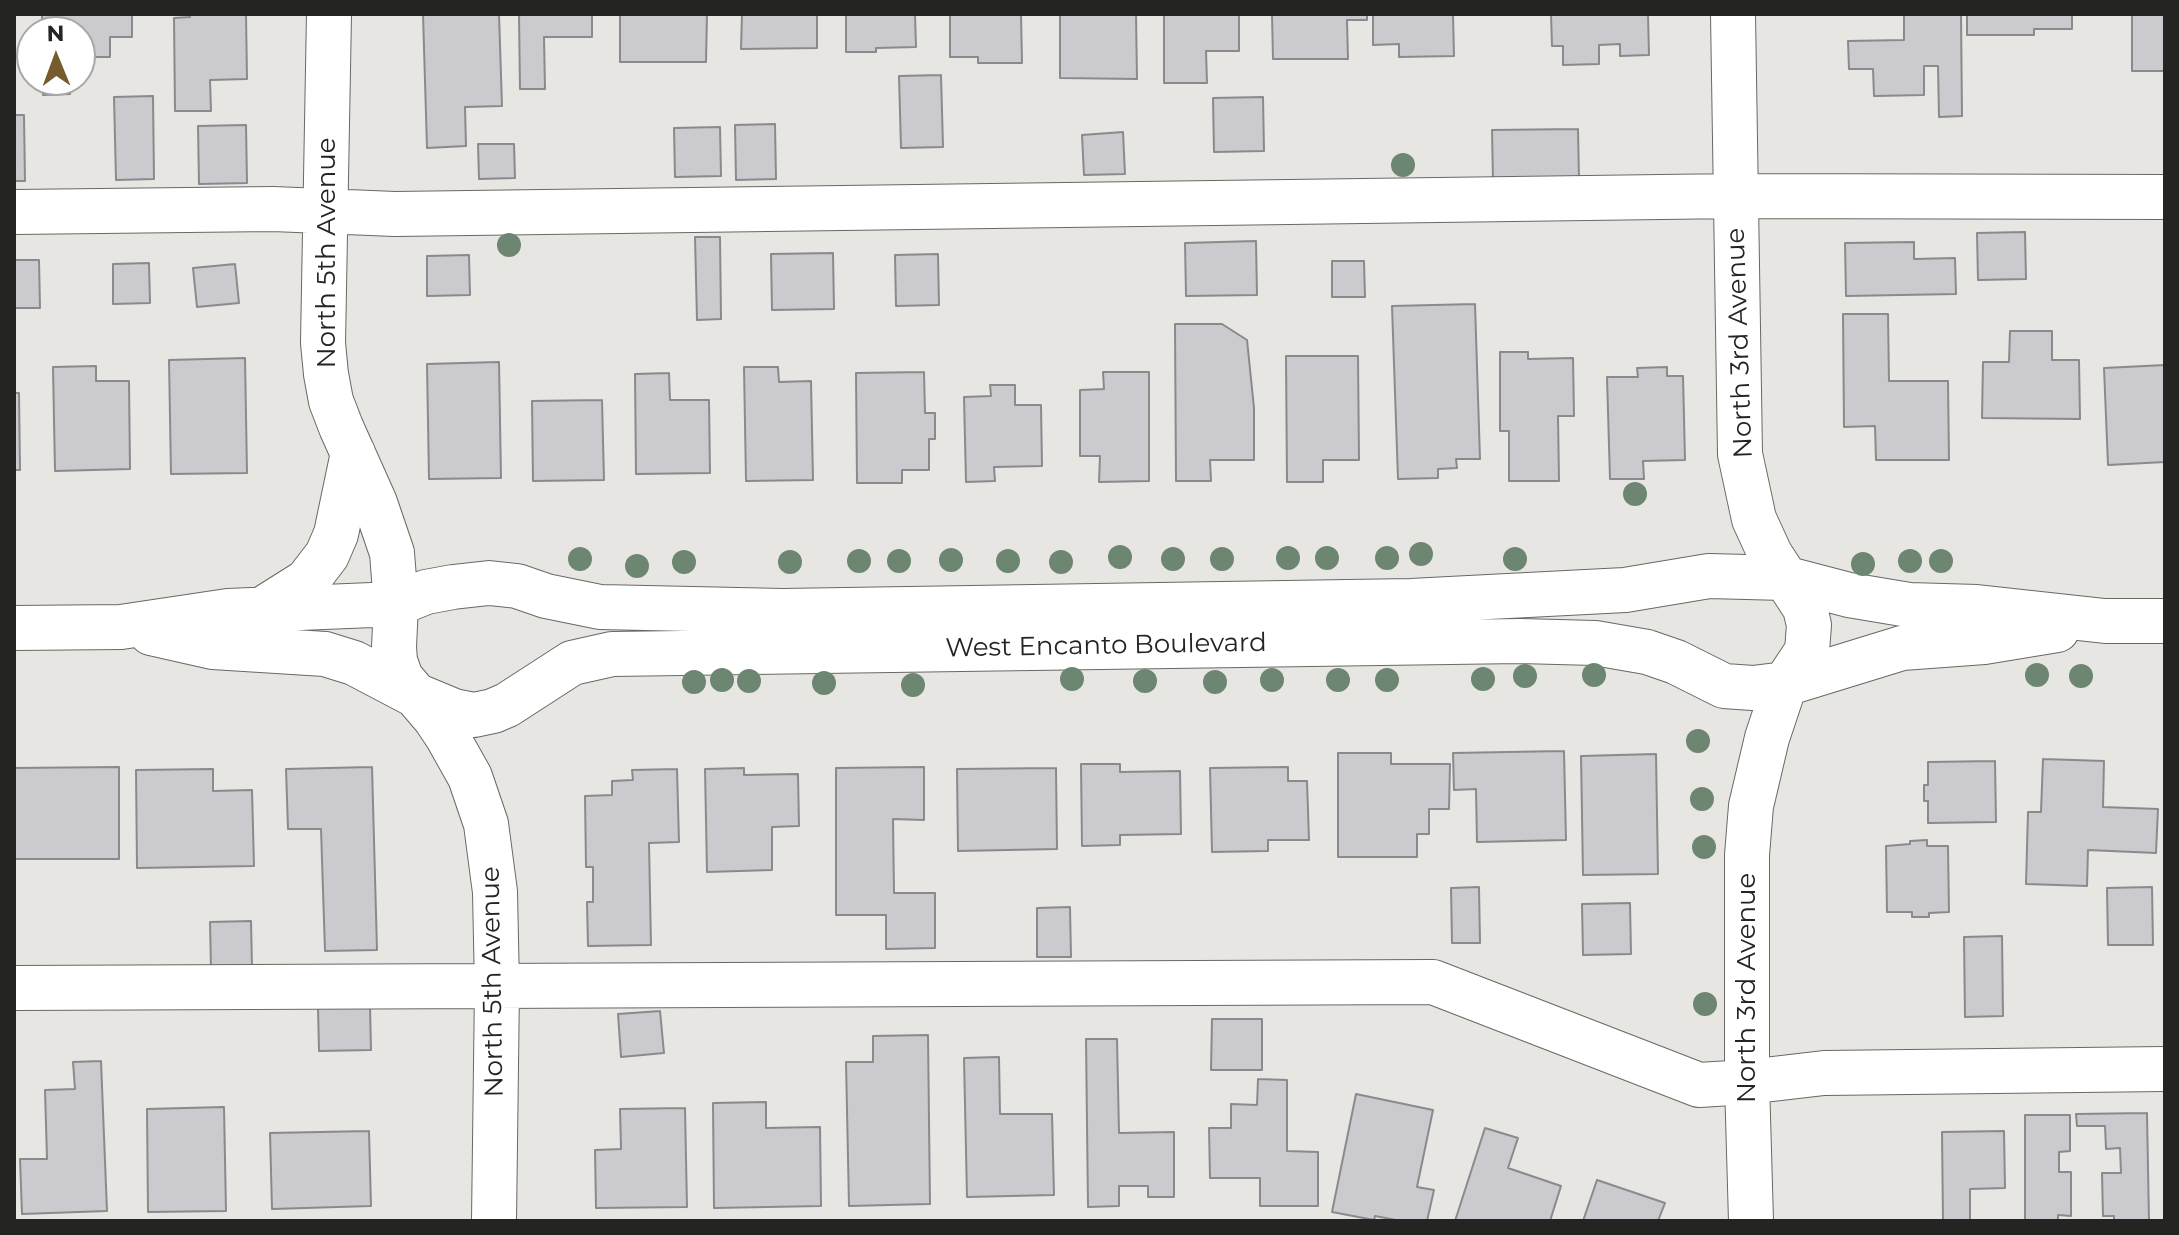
<!DOCTYPE html>
<html>
<head>
<meta charset="utf-8">
<style>
	body { margin:0 }
	#map { position:relative; width:2179px; height:1235px; overflow:hidden; background:#e7e6e3; font-family:Montserrat,sans-serif }
	canvas { display:block }
	.frame { position:absolute; inset:0; border:16px solid #242423; pointer-events:none }
	.north { position:absolute; left:16px; top:16px; width:80px; height:80px; box-sizing:border-box; background:#fff; border:2px solid #a7a7a7; border-radius:50%; rotate:359deg; font-size:22px; font-weight:700; line-height:32px; text-align:center; color:#242423 }
	.north::after { content:''; display:block; margin:auto; width:28px; height:36px; background:#765b2d; clip-path:polygon(50% 0,100% 100%,50% 72%,0 100%) }
</style>
</head>
<body>
<div id="map">
<canvas width="2179" height="1235"></canvas>
<div class="frame"></div>
<div class="north">N</div>
</div>
<script>
const c = document.querySelector('canvas').getContext('2d');
c.lineJoin = 'round';
function paint(path, color) { c.fillStyle = color; c.fill(path, 'evenodd'); }
const poly = rows => new Path2D(rows.map(r => 'M' + r).join(''));
function trace(path, color, width, dash) { c.strokeStyle = color; c.lineWidth = width; c.lineCap = dash ? 'butt' : 'round'; c.setLineDash(dash || []); c.stroke(path); }
function write(font, color, halo, rows, align = 'center') {
  c.font = font + ' Montserrat,sans-serif'; c.lineWidth = 6; c.setLineDash([]); c.textBaseline = 'middle'; c.strokeStyle = halo; c.fillStyle = color; for (const [text, x, y, turn = 0] of rows) {
    c.save(); c.translate(x, y); c.rotate((+turn || 0) * Math.PI / 180); c.textAlign = isNaN(turn) ? turn : align; if (halo) c.strokeText(text, 0, 0); c.fillText(text, 0, 0); c.restore();
  }
}
const building = poly([
	[42,14,132,14,132,37,110,37,110,57,80,57,80,32,42,32,42,14],
	[190,14,246,14,247,79,210,80,211,111,175,111,174,18,190,17,190,14],
	[423,14,499,14,502,106,465,107,466,146,427,148,423,14],
	[519,14,592,14,592,37,544,37,545,89,520,89,519,14],
	[620,14,707,14,706,62,620,62,620,14],
	[742,14,817,14,817,48,741,49,742,14],
	[846,14,915,14,916,47,876,48,876,52,846,52,846,14],
	[950,14,1021,14,1022,63,978,63,978,57,950,57,950,14],
	[1060,14,1136,14,1137,79,1060,78,1060,14],
	[1164,14,1239,14,1239,51,1206,51,1207,83,1164,83,1164,14],
	[1272,14,1367,14,1367,20,1347,20,1348,59,1273,59,1272,14],
	[1373,14,1453,14,1454,56,1399,57,1399,44,1373,45,1373,14],
	[1551,14,1648,14,1649,55,1620,56,1620,44,1599,45,1599,64,1563,65,1563,46,1552,46,1551,14],
	[1904,14,1961,14,1962,116,1939,117,1938,66,1924,66,1924,95,1874,96,1873,69,1849,69,1848,41,1904,40,1904,14],
	[1967,14,2072,14,2072,29,2034,29,2034,35,1967,35,1967,14],
	[2132,14,2165,14,2165,71,2132,71,2132,14],
	[941,75,943,147,901,148,899,76,941,75],
	[42,80,70,80,70,94,43,95,42,80],
	[153,96,154,179,116,180,114,97,153,96],
	[1263,97,1264,151,1214,152,1213,98,1263,97],
	[14,115,24,115,25,181,14,181,14,115],
	[775,124,776,179,736,180,735,125,775,124],
	[246,125,247,183,199,184,198,126,246,125],
	[720,127,721,176,675,177,674,128,720,127],
	[1578,129,1579,180,1493,182,1492,130,1578,129],
	[1123,132,1125,174,1084,175,1082,135,1123,132],
	[478,144,514,144,515,178,479,179,478,144],
	[2025,232,2026,279,1978,280,1977,233,2025,232],
	[695,237,720,237,721,319,697,320,695,237],
	[1256,241,1257,295,1186,296,1185,243,1256,241],
	[1914,242,1914,259,1955,258,1956,294,1846,296,1845,243,1914,242],
	[833,253,834,309,772,310,771,254,833,253],
	[938,254,939,305,896,306,895,255,938,254],
	[469,255,470,295,427,296,427,256,469,255],
	[14,260,39,260,40,308,14,308,14,260],
	[1332,261,1364,261,1365,297,1332,297,1332,261],
	[149,263,150,303,113,304,113,264,149,263],
	[235,264,239,303,197,307,193,268,235,264],
	[1475,304,1480,459,1456,459,1457,468,1438,469,1438,478,1398,479,1392,306,1475,304],
	[1843,314,1888,314,1889,381,1948,381,1949,460,1876,460,1875,426,1844,427,1843,314],
	[1175,324,1222,324,1247,340,1254,408,1254,460,1210,460,1211,481,1176,481,1175,324],
	[2010,331,2052,331,2052,360,2079,360,2080,419,1982,418,1983,362,2009,362,2010,331],
	[1500,352,1528,352,1528,359,1573,358,1574,416,1558,416,1559,481,1509,481,1509,431,1500,431,1500,352],
	[1286,356,1358,356,1359,460,1323,460,1323,482,1287,482,1286,356],
	[245,358,247,473,171,474,169,360,245,358],
	[499,362,501,478,429,479,427,364,499,362],
	[2165,365,2165,462,2108,465,2104,368,2165,365],
	[96,366,96,381,129,381,130,469,55,471,53,367,96,366],
	[744,367,778,367,779,382,811,381,813,480,746,481,744,367],
	[1667,367,1667,376,1683,376,1685,460,1643,461,1644,479,1610,479,1607,377,1638,377,1637,368,1667,367],
	[924,372,925,413,935,413,935,439,929,439,929,470,902,470,902,483,857,483,856,373,924,372],
	[1103,372,1149,372,1149,481,1099,482,1100,456,1080,456,1080,390,1104,389,1103,372],
	[669,373,670,400,709,400,710,473,636,474,635,374,669,373],
	[990,385,1015,385,1015,405,1041,405,1042,466,994,467,995,481,966,482,964,397,991,396,990,385],
	[14,393,19,393,20,470,14,470,14,393],
	[602,400,604,480,533,481,532,401,602,400],
	[1564,751,1566,840,1477,842,1476,789,1454,790,1453,753,1564,751],
	[1338,753,1391,753,1391,764,1450,764,1449,809,1429,809,1429,834,1417,834,1417,857,1338,857,1338,753],
	[1656,754,1658,874,1583,875,1581,756,1656,754],
	[2043,759,2104,761,2103,807,2158,809,2156,853,2088,850,2087,886,2026,884,2028,812,2041,812,2043,759],
	[1995,761,1996,822,1928,823,1928,801,1924,801,1924,785,1928,785,1928,762,1995,761],
	[1081,764,1120,764,1120,772,1180,771,1181,834,1120,835,1120,845,1082,846,1081,764],
	[119,767,119,859,14,859,14,768,119,767],
	[372,767,377,950,325,951,321,829,288,829,286,769,372,767],
	[924,767,924,820,893,819,894,893,935,893,935,948,886,949,886,915,836,915,836,768,924,767],
	[1288,767,1288,781,1307,781,1309,840,1268,840,1268,851,1212,852,1210,768,1288,767],
	[744,768,744,775,798,774,799,826,772,827,772,870,707,872,705,769,744,768],
	[1056,768,1057,849,958,851,957,769,1056,768],
	[213,769,213,791,252,790,254,866,137,868,136,770,213,769],
	[677,769,679,842,649,843,651,945,588,946,587,902,593,902,593,867,586,867,585,796,612,795,612,781,633,780,632,770,677,769],
	[1927,840,1927,846,1948,846,1949,912,1929,913,1929,917,1912,917,1912,912,1887,912,1886,846,1910,844,1910,841,1927,840],
	[1479,887,1480,943,1452,943,1451,888,1479,887],
	[2152,887,2153,945,2108,945,2107,888,2152,887],
	[1630,903,1631,954,1583,955,1582,904,1630,903],
	[1070,907,1071,957,1037,957,1037,908,1070,907],
	[251,921,252,967,211,968,210,922,251,921],
	[2002,936,2003,1016,1965,1017,1964,937,2002,936],
	[370,1006,371,1050,319,1051,318,1007,370,1006],
	[660,1011,664,1053,621,1057,618,1014,660,1011],
	[1212,1019,1262,1019,1262,1070,1211,1070,1212,1019],
	[928,1035,930,1204,849,1206,846,1062,873,1062,873,1036,928,1035],
	[1086,1039,1117,1039,1119,1133,1174,1132,1174,1197,1148,1197,1148,1186,1119,1186,1119,1206,1088,1207,1086,1039],
	[999,1057,1000,1114,1052,1114,1054,1195,967,1197,964,1058,999,1057],
	[101,1061,107,1211,22,1214,20,1159,47,1159,45,1090,75,1089,73,1062,101,1061],
	[1258,1079,1287,1080,1287,1151,1318,1152,1318,1206,1260,1206,1260,1178,1210,1178,1209,1128,1231,1128,1231,1104,1257,1105,1258,1079],
	[1356,1094,1433,1110,1417,1187,1434,1190,1427,1221,1401,1221,1375,1216,1374,1220,1332,1212,1356,1094],
	[766,1102,766,1128,820,1127,821,1206,714,1208,713,1103,766,1102],
	[224,1107,226,1211,148,1212,147,1109,224,1107],
	[685,1108,687,1207,596,1208,595,1150,621,1149,620,1109,685,1108],
	[2147,1113,2149,1221,2114,1221,2114,1216,2103,1216,2102,1173,2121,1173,2120,1148,2106,1149,2105,1126,2077,1126,2076,1114,2147,1113],
	[2025,1115,2070,1115,2070,1151,2059,1152,2059,1172,2071,1172,2071,1216,2058,1215,2058,1221,2025,1221,2025,1115],
	[1485,1128,1518,1138,1508,1168,1561,1186,1550,1221,1455,1221,1485,1128],
	[369,1131,371,1206,272,1209,270,1133,369,1131],
	[2004,1131,2005,1188,1970,1189,1970,1221,1943,1221,1942,1132,2004,1131],
	[1597,1180,1665,1203,1658,1221,1583,1221,1597,1180]
]);
paint(building, '#cbcbcf');
trace(building, '#8a8a8d', 2);
const minor = poly([
	[329,14,323,343,326,374,331,401,341,427,375,503,392,553,396,604,394,647,395,661,401,678,435,718,447,736,470,777,486,824,495,892,497,987,494,1221],
	[1733,14,1740,454,1754,519,1770,554,1805,608,1809,625,1807,651,1785,684,1767,738,1751,806,1747,855,1747,1082,1751,1221],
	[14,212,273,209,395,214,1736,196,2165,197],
	[261,610,307,581,327,555,336,534,353,453],
	[14,628,121,627,228,611,396,604,426,592,453,587,489,583,517,586,546,596,600,607,783,611,1411,601,1625,590,1709,576,1784,578,1849,595,1909,605,1977,607,2105,621,2165,621],
	[151,633,213,647,325,654,354,663,413,694,454,711,474,715,493,711,507,705,572,663,612,654,1520,641,1595,643,1647,652,1676,662,1724,686,1753,688,1785,684,1902,648,1984,642,2057,630],
	[14,988,1433,982,1699,1085,1747,1082,1824,1073,2165,1069]
]);
trace(minor, '#696865', 46);
trace(minor, '#fff', 44);
c.fillStyle = '#6d8671';
for (const [x, y] of [
	[1403,165],
	[509,245],
	[1635,494],
	[1421,554],
	[1120,557],
	[1288,558],
	[1327,558],
	[1387,558],
	[580,559],
	[1173,559],
	[1222,559],
	[1515,559],
	[951,560],
	[859,561],
	[899,561],
	[1008,561],
	[1910,561],
	[1941,561],
	[684,562],
	[790,562],
	[1061,562],
	[1863,564],
	[637,566],
	[1594,675],
	[2037,675],
	[1525,676],
	[2081,676],
	[1072,679],
	[1483,679],
	[722,680],
	[1272,680],
	[1338,680],
	[1387,680],
	[749,681],
	[1145,681],
	[694,682],
	[1215,682],
	[824,683],
	[913,685],
	[1698,741],
	[1702,799],
	[1704,847],
	[1705,1004]
]) { c.beginPath(); c.arc(x, y, 12, 0, 2 * Math.PI); c.fill(); }
write('26px', '#242423', '#fff', [
	["North 5th Avenue",327,253,-90],
	["North 3rd Avenue",1740,343,-92],
	["West Encanto Boulevard",1106,646,-1],
	["North 5th Avenue",493,982,-91],
	["North 3rd Avenue",1747,988,-90]
]);
</script>
</body>
</html>
